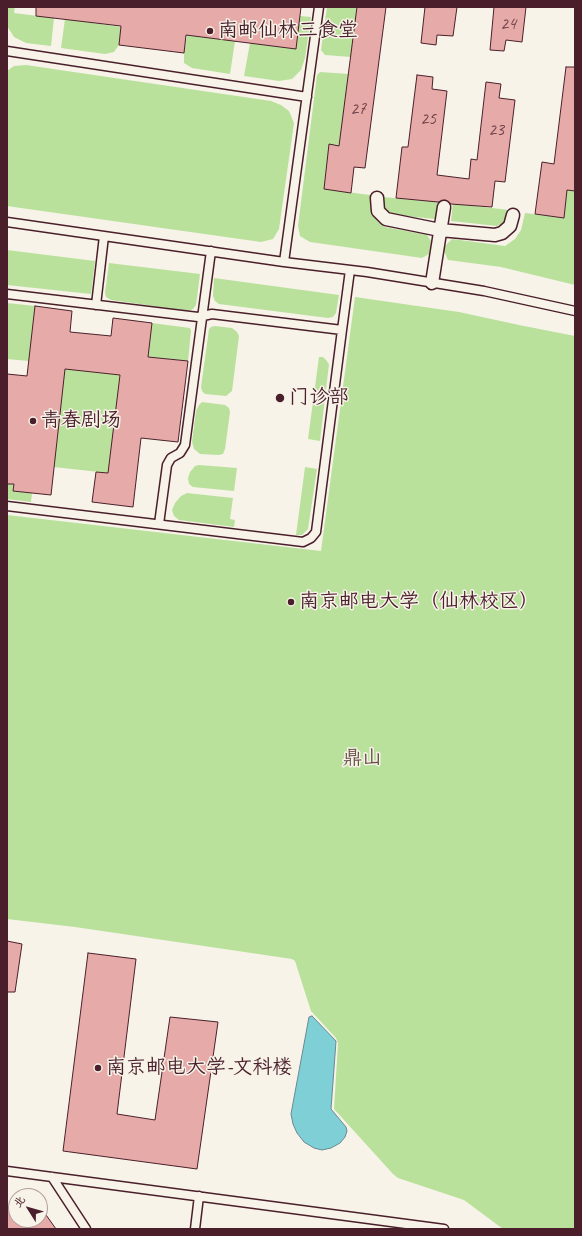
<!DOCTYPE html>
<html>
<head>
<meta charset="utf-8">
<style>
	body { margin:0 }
	#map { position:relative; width:582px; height:1236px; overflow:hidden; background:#f7f3e8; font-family:Caveat,"LXGW WenKai TC",sans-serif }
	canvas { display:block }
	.frame { position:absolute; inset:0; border:8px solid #4a1f2b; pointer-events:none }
	.north { position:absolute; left:8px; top:1188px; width:40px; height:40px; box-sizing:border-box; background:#f7f3e8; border:1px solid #b29e9c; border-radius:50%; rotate:307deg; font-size:11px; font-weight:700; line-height:16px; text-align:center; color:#4a1f2b }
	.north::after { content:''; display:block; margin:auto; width:14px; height:18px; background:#4a1f2b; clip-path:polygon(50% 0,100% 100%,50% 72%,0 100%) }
</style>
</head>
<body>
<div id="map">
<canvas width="582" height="1236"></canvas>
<div class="frame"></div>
<div class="north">北</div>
</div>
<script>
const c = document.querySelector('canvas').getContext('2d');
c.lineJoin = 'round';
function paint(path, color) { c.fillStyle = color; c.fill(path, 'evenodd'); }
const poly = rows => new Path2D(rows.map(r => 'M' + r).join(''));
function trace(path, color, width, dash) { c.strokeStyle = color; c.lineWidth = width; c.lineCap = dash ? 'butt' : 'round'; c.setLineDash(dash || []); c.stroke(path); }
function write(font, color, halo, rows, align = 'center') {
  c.font = font + ' Caveat,"LXGW WenKai TC",sans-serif'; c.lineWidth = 3; c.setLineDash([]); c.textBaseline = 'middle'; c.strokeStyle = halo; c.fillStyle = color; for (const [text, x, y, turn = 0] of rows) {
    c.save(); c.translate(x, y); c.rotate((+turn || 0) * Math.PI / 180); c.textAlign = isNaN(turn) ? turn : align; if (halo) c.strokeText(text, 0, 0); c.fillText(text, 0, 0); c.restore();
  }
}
paint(poly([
	[7,7,15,7,14,13,54,18,51,46,26,43,14,37,7,26],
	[327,7,357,7,351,57,325,55,321,50],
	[300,16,311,17,305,58,301,70,292,79,279,81,244,76,250,43,296,49],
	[65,19,121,27,119,45,114,52,105,54,61,48],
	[187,35,235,41,230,74,192,68,184,63,184,53],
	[26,65,271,101,281,105,289,111,294,123,279,229,273,239,261,242,7,206,7,71,14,66],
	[320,72,349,74,339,146,329,145,324,189,370,195,372,214,378,222,385,227,427,235,431,241,429,254,422,258,310,242,300,236,298,226,317,75],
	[426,190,439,191,435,219,396,215,387,211,383,203,383,197,425,201],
	[567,190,575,191,575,285,501,267,448,260,444,251,446,245,452,239,505,246,515,239,521,230,525,213,564,218],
	[454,193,466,205,509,210,504,222,497,226,451,221],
	[7,250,95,261,91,294,7,285],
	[109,263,200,274,196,305,193,309,188,311,111,300,106,297,105,293],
	[214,278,339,295,336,313,333,317,328,318,219,304,215,301,213,296],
	[355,297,459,312,519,325,575,336,575,1229,503,1229,464,1200,398,1178,393,1174,334,1109,338,1043,336,1038,311,1011,295,961,292,959,75,927,7,919,7,515,321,551],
	[7,303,35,306,29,361,7,359],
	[152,323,190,328,191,331,188,361,148,357],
	[215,326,232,328,237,332,239,336,232,391,226,396,205,394,202,391,201,387,209,329,211,327],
	[319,357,323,357,326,360,329,364,320,441,308,439],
	[65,369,120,375,108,473,54,467],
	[202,402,225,405,229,408,230,412,225,449,223,454,219,455,200,454,194,449,192,442,196,411,199,405],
	[199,465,237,468,234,491,193,487,189,484,188,478,190,472,195,466],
	[305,467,317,469,308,529,302,535,296,535],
	[7,484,14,484,13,491,32,493,31,502,7,499],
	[187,493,233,498,230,519,235,520,234,527,179,520,174,516,172,510,175,503,181,496]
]), '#b9e19c');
const water = poly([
	[312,1016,336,1041,331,1109,346,1127,347,1131,345,1137,340,1143,331,1148,322,1150,314,1148,304,1142,297,1133,293,1124,291,1114,309,1017,312,1016]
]);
paint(water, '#7ed0d6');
trace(water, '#698992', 1);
const building = poly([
	[36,7,301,7,296,49,186,35,184,53,119,45,121,26,36,16,36,7],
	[357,7,386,7,365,168,354,167,351,193,324,189,329,144,339,146,357,7],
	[425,7,457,7,453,36,437,35,436,45,421,43,425,7],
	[494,7,526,7,522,42,506,40,504,51,490,50,494,7],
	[566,67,575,67,575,191,567,190,564,218,535,214,542,162,554,164,566,67],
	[417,75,433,77,432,89,447,91,437,175,469,179,471,159,477,160,486,82,501,84,499,98,515,100,505,182,495,181,492,207,451,204,445,200,438,202,396,198,402,147,408,147,417,75],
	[35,306,72,311,70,332,111,336,113,318,152,323,148,357,188,361,178,442,141,438,133,507,92,502,96,472,108,473,120,375,65,369,51,495,13,491,14,484,7,484,7,374,27,376,35,306],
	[7,941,22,944,15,992,7,992,7,941],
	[88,953,136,959,117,1114,155,1120,170,1017,218,1022,197,1169,63,1151,88,953],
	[7,1207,16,1208,16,1220,40,1220,40,1211,44,1212,56,1229,7,1229,7,1207]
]);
paint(building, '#e6aba9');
trace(building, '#4a1f2b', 1);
const service = poly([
	[7,51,307,97],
	[7,222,284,262,367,272,484,291,575,311],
	[284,262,319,7],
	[7,294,198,317,212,314,342,330,316,532,311,538,303,542,7,506],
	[96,305,104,236],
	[342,330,350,270],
	[159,524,167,465,171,458,180,453,185,445,211,251],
	[7,1171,444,1229],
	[52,1177,86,1229],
	[195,1229,199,1196]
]);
const pedestrian = poly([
	[377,198,378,211,386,219,440,230,495,235,502,233,510,226,513,215],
	[432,283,444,207]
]);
trace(service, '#4a1f2b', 11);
trace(pedestrian, '#4a1f2b', 15);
trace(service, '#f7f3e8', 8);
trace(pedestrian, '#f7f3e8', 12);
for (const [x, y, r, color] of [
	[210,31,4,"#4a1f2b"],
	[280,398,5,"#4a1f2b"],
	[33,421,4,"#4a1f2b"],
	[291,602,4,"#4a1f2b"],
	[98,1068,4,"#4a1f2b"]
]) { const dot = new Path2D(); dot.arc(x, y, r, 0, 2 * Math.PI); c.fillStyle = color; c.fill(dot); trace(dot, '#f7f3e8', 1.5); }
write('18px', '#71424a', null, [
	["24",508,24],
	["27",358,109],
	["25",428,119],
	["23",496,130]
]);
write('20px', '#4a1f2b', '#f7f3e8', [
	["南邮仙林三食堂",218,31],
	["门诊部",289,398],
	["青春剧场",41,421],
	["南京邮电大学（仙林校区）",299,602],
	["南京邮电大学-文科楼",106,1068]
], 'left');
write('20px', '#665047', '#f7f3e8', [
	["鼎山",362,759]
]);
</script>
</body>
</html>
